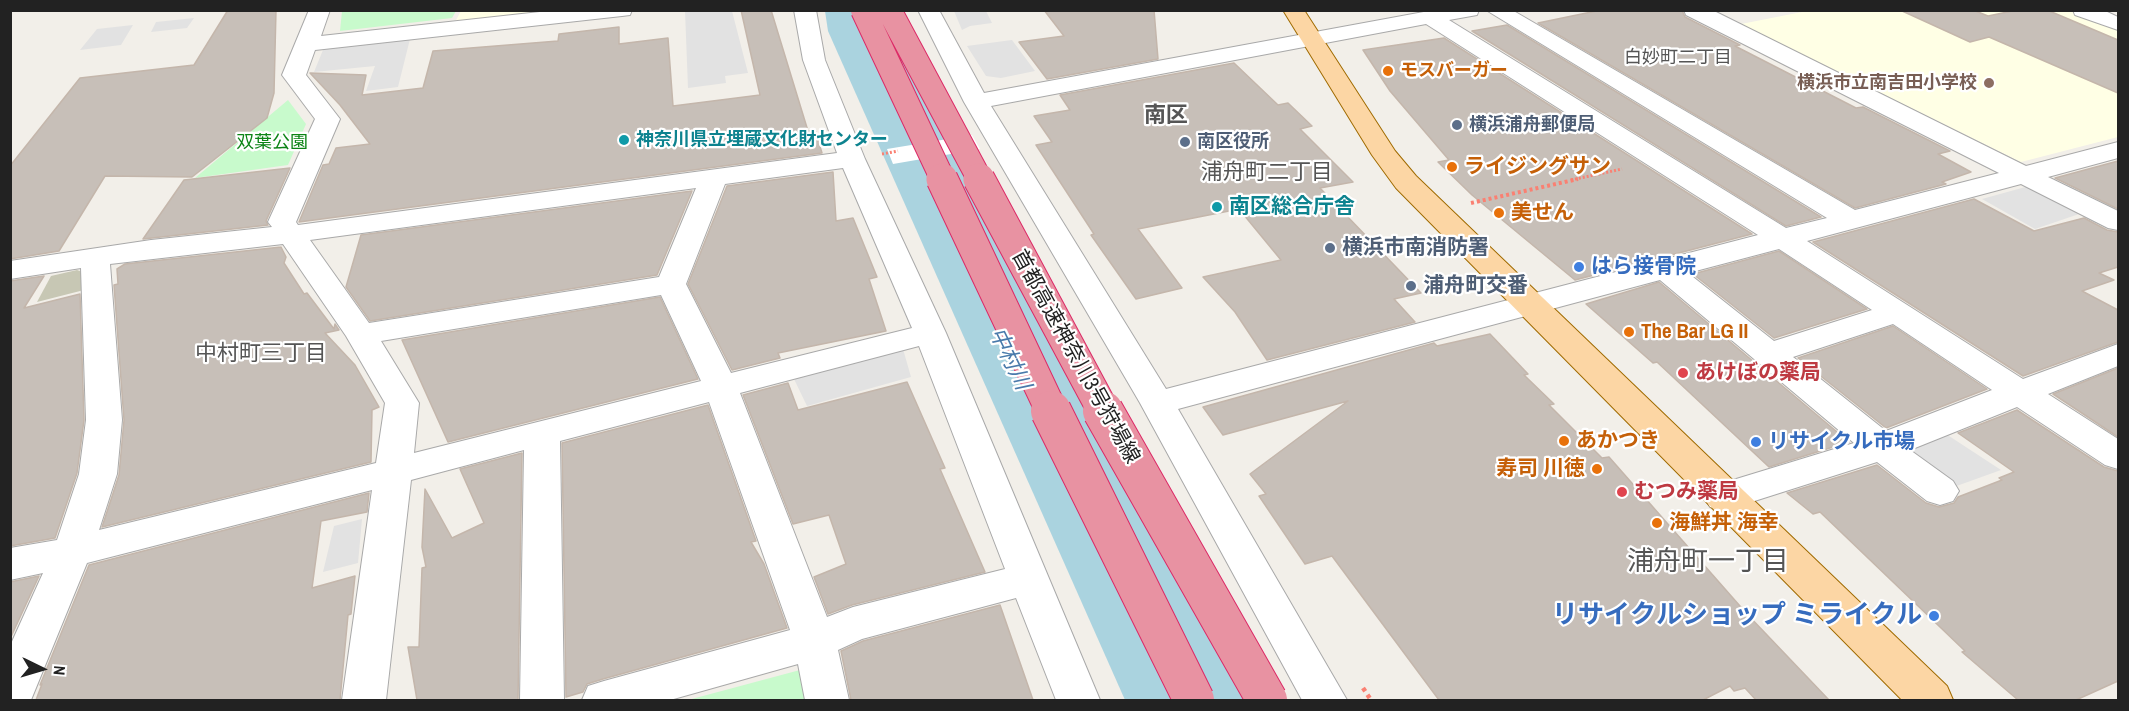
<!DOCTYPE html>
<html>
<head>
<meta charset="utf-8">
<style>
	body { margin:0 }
	#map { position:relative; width:2129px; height:711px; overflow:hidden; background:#f2efe9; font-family:"Archivo Narrow",sans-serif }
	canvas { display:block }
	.frame { position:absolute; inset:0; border:12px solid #222; pointer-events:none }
	.north { position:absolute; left:12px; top:639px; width:60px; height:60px; -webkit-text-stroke:4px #fff; paint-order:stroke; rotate:95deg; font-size:16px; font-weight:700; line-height:24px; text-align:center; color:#222 }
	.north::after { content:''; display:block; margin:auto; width:21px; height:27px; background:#222; clip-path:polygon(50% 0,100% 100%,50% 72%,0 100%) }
</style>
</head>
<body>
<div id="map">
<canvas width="2129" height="711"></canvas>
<div class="frame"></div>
<div class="north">N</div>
</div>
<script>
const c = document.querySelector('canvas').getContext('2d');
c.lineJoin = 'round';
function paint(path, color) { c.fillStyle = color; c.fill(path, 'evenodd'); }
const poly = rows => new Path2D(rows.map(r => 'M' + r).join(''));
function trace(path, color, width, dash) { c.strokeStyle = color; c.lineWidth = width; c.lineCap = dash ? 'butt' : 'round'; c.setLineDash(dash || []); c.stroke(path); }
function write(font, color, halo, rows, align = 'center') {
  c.font = font + ' "Archivo Narrow","Noto Sans JP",sans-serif'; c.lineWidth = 4.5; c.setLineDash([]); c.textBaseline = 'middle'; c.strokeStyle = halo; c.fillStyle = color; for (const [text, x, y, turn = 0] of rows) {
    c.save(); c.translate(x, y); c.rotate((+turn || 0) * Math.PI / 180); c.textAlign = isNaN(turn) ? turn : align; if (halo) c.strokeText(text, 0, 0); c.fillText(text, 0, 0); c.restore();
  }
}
paint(poly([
	[1800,10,2073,11,2118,28,2118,137,2021,162,1741,24,1802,12],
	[461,11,563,11,455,22]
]), '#ffffe5');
paint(poly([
	[77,270,85,273,84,290,37,302,51,276]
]), '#c7c7b4');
paint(poly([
	[342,11,342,10,456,11,452,18,340,31],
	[288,100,306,124,288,165,195,178],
	[800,670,807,700,688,700]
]), '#c8facc');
paint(poly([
	[685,11,732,11,748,73,725,76,726,83,688,88],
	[954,11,986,11,992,23,970,26,962,30],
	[194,18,187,28,151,32,156,22],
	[133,25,121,45,80,50,97,29],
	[410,39,398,87,366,91,375,66,314,72,323,50,331,46],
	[1012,40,1035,71,1001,78,986,76,967,46],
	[2029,186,2082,213,2035,229,1982,199],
	[903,349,911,377,807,406,794,379],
	[1946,434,2001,470,1951,488,1900,451],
	[362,519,358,563,323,572,334,526]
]), '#e2e2e2');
paint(poly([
	[825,11,898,11,1263,700,1125,700,828,31]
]), '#aad3df');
paint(poly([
	[972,135,980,149,893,164,887,149]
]), '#fff');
const building = poly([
	[228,10,276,10,274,93,267,118,192,177,105,176,59,251,10,259,10,166,80,78,194,65,228,10],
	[741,10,771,10,808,131,815,130,822,153,299,222,323,165,329,164,336,148,370,144,340,105,310,73,366,75,362,95,423,88,433,51,558,41,559,34,619,27,619,44,668,38,673,106,760,95,741,10],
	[1044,10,1154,10,1158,59,1047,79,1019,42,1064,36,1044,10],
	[1601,10,1682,10,1685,17,1740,45,1735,46,1856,108,1863,107,1950,151,1938,154,1971,172,1942,182,1946,184,1855,208,1538,23,1601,10],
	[1900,10,1973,10,1988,16,2017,10,2047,10,2118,40,2118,93,1989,37,1970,42,1900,10],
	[1507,25,1821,217,1786,226,1472,31,1507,25],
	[1444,38,1752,234,1575,280,1472,195,1438,162,1449,160,1390,91,1363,50,1444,38],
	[1234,63,1278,105,1288,103,1312,126,1300,129,1353,182,1320,188,1421,293,1394,299,1415,322,1267,360,1235,312,1203,277,1281,260,1239,209,1138,229,1182,288,1136,299,1091,235,1094,234,1036,145,1052,142,1034,116,1070,110,1060,95,1234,63],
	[2118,161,2118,209,2055,178,2118,161],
	[290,168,266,221,268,225,143,239,184,180,290,168],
	[833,172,836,221,853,218,877,277,869,279,886,331,778,353,780,358,732,370,688,284,727,186,833,172],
	[692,191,657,275,370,321,346,287,361,235,692,191],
	[1974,199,2034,231,2084,218,2107,230,2118,232,2118,267,2099,273,2114,280,2082,291,2118,310,2118,342,2023,376,1813,242,1974,199],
	[281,247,286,257,284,263,304,294,307,293,334,329,335,324,339,330,325,333,355,365,379,407,372,410,371,462,102,527,119,475,124,420,114,285,118,284,117,269,125,264,281,247],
	[1779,251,1867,309,1774,338,1693,274,1779,251],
	[44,276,24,308,80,294,84,420,77,473,55,538,10,546,10,281,44,276],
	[1659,282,1849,442,1769,467,1657,362,1653,363,1586,304,1659,282],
	[660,297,698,379,448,442,402,340,660,297],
	[1893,326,1987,389,1886,428,1798,358,1893,326],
	[1490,334,1528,374,1524,375,1554,404,1549,405,1602,458,1609,457,1747,614,1829,700,1756,700,1745,688,1734,691,1730,686,1703,700,1439,700,1332,556,1305,564,1259,496,1266,494,1250,474,1348,401,1223,435,1203,407,1434,343,1437,346,1490,334],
	[2118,368,2118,437,2053,394,2118,368],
	[907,382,945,468,940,469,985,572,852,605,828,614,814,577,846,564,829,515,793,524,743,395,788,383,798,410,907,382],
	[708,405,756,541,751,542,764,564,787,628,603,679,587,684,583,692,566,697,562,443,708,405],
	[2017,410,2104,467,2118,471,2118,681,2076,700,2018,700,1962,652,1965,651,1820,512,1813,514,1787,493,1877,465,1926,503,1939,507,1954,503,1958,497,2002,480,1999,478,2014,472,1958,433,2017,410],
	[522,453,518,700,417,700,408,647,419,647,422,568,426,567,422,547,425,489,452,538,484,523,460,469,522,453],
	[369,493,367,512,321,521,312,588,355,576,351,614,348,615,340,700,36,700,42,684,40,685,89,565,369,493],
	[39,576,10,639,10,582,39,576],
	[1000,605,1033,700,851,700,841,651,863,641,1000,605]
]);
paint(building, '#c7bfb8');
trace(building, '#c4b6ab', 1.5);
const minor = poly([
	[309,10,330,10,321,36,558,10,632,10,630,15,622,16,315,50,306,75,340,119,296,222,298,225,837,153,803,60,794,10,816,10,825,60,865,159,946,333,1100,700,1056,700,1016,598,862,639,838,650,849,700,805,700,798,664,670,700,582,700,588,686,604,681,790,630,709,402,560,441,564,700,520,700,524,450,411,480,386,700,342,700,372,490,87,563,31,700,10,700,10,646,43,573,10,580,10,548,57,540,79,474,86,420,81,268,10,279,10,261,151,240,272,227,268,222,315,119,282,75,309,10],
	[843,168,912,328,731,373,686,284,725,184,843,168],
	[696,188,659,277,369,323,310,240,696,188],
	[283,244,346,336,385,403,376,463,99,530,117,474,122,420,110,264,283,244],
	[661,295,701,381,414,453,419,403,381,341,661,295],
	[919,346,1005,569,853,607,827,617,740,393,919,346],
	[918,10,939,10,984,93,1429,11,1479,10,1477,15,1449,20,1786,228,1827,218,1486,10,1512,10,1855,210,1999,173,1686,15,1684,10,1712,10,2026,166,2118,142,2118,158,2048,177,2118,211,2118,230,2108,228,2021,184,1807,241,2023,379,2118,344,2118,366,2048,394,2118,439,2118,469,2105,465,2017,407,1910,450,1953,481,1959,491,1953,501,1940,505,1927,501,1877,462,1723,511,1710,507,1704,497,1710,487,1854,443,1660,280,1178,409,1347,700,1302,700,1140,403,964,102,918,10],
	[1426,24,1758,235,1166,389,991,106,1426,24],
	[1779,249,1872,310,1774,341,1688,273,1779,249],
	[1893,324,1992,390,1886,431,1793,357,1893,324],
	[2073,10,2103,10,2118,17,2118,30,2075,15,2073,10]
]);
const major = poly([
	[1283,10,1304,10,1395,151,1416,176,1947,686,1953,700,1902,700,1396,188,1372,155,1283,10]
]);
trace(minor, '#a9a9a9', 2);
trace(major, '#a06b00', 2);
trace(poly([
	[882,154,898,151],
	[1571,180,1622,169]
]), '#fa8072', 3, [2, 2]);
trace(poly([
	[1471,203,1578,179]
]), '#fa8072', 4, [3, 3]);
trace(poly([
	[1363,688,1371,700]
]), '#fa8072', 4.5, [4, 4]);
paint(minor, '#fff');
paint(major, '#fcd6a4');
const highwayBridgeFar2 = poly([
	[863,10,943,180],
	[889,10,980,180]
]);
const highwayBridgeFar1 = poly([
	[942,179,1052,412],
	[979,179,1104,412]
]);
const highwayBridge = poly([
	[1051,411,1194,700],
	[1103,411,1267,700]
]);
trace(highwayBridgeFar2, '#dc2a67', 26, []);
trace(highwayBridgeFar1, '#dc2a67', 33, []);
trace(highwayBridge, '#dc2a67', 42, []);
trace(highwayBridgeFar2, '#e892a2', 24);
trace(highwayBridgeFar1, '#e892a2', 31);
trace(highwayBridge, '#e892a2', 40);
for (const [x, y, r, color] of [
	[1388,71,6,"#e8710a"],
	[1989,83,6,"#8d6e63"],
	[1457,125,6,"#5c6f8a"],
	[624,140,6,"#0f9aa8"],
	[1185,142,6,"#5c6f8a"],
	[1452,167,6,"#e8710a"],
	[1217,207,6,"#0f9aa8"],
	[1499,213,6,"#e8710a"],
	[1330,248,6,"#5c6f8a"],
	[1579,267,6,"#3f7fe0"],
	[1411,286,6,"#5c6f8a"],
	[1629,332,6,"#e8710a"],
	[1683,373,6,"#e0444e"],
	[1564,441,6,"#e8710a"],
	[1756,442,6,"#3f7fe0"],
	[1597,469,6,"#e8710a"],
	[1622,492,6,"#e0444e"],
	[1657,523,6,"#e8710a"],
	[1934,616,6,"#3f7fe0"]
]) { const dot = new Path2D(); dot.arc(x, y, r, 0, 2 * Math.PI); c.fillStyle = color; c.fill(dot); trace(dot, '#fff', 2); }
write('18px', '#555', '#fff', [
	["白妙町二丁目",1678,58]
]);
write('bold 18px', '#c56008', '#fff', [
	["モスバーガー",1400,71]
], 'left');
write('bold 18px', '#785e54', '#fff', [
	["横浜市立南吉田小学校",1977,83]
], 'right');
write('bold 18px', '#4e5e75', '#fff', [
	["横浜浦舟郵便局",1469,125],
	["南区役所",1197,142]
], 'left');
write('bold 18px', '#0d838f', '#fff', [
	["神奈川県立埋蔵文化財センター",636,140]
], 'left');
write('18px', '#0c8416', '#fff', [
	["双葉公園",272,143]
]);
write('bold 21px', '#c56008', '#fff', [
	["ライジングサン",1464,167],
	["美せん",1511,213],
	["The Bar LG II",1641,332],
	["あかつき",1576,441],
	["寿司 川徳",1585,469,"right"],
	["海鮮丼 海幸",1669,523]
], 'left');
write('bold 21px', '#0d838f', '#fff', [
	["南区総合庁舎",1229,207]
], 'left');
write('bold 21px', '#4e5e75', '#fff', [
	["横浜市南消防署",1342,248],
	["浦舟町交番",1423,286]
], 'left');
write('bold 21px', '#366cbe', '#fff', [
	["はら接骨院",1591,267],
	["リサイクル市場",1768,442]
], 'left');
write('21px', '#222', '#fff', [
	["首都高速神奈川3号狩場線",1075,357,61]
]);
write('bold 21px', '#be3a42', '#fff', [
	["あけぼの薬局",1695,373],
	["むつみ薬局",1634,492]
], 'left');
write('bold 22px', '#555', '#fff', [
	["南区",1166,116]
]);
write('22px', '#555', '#fff', [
	["浦舟町二丁目",1267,173],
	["中村町三丁目",261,354]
]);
write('italic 22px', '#4a7aab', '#fff', [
	["中村川",1009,359,64]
]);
write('bold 26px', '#366cbe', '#fff', [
	["リサイクルショップ ミライクル",1922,616]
], 'right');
write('27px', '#555', '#fff', [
	["浦舟町一丁目",1708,563]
]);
</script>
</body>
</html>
